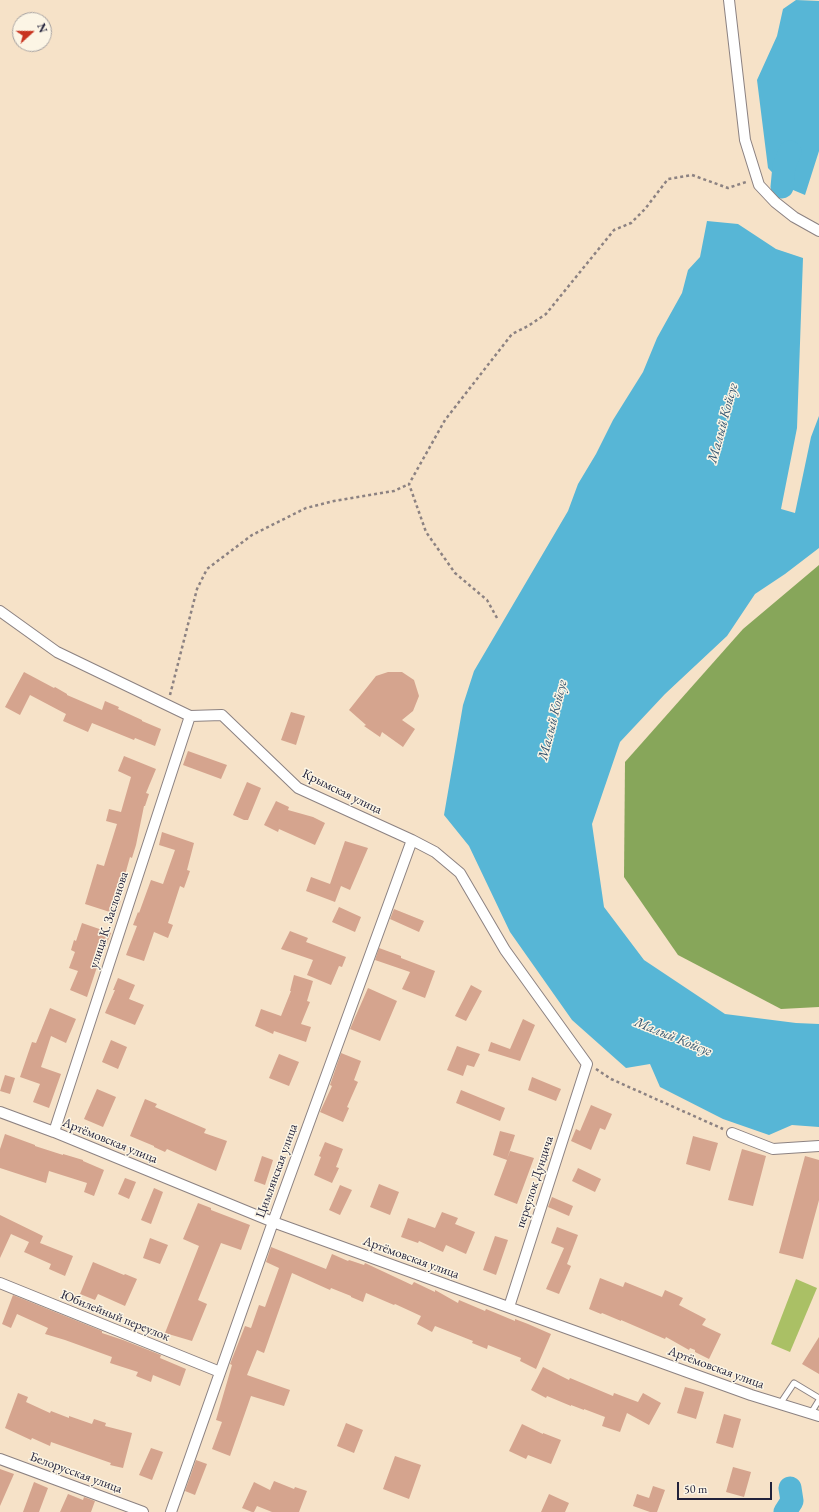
<!DOCTYPE html>
<html>
<head>
<meta charset="utf-8">
<style>
	body { margin:0 }
	#map { position:relative; width:819px; height:1512px; overflow:hidden; background:#f6e2c8; font-family:"EB Garamond",serif }
	canvas { display:block }
	.north { position:absolute; left:12px; top:12px; width:40px; height:40px; box-sizing:border-box; background:#fcf5e5; border:1px solid #a5a1a1; border-radius:50%; rotate:69deg; font-size:11px; font-weight:700; line-height:16px; text-align:center; color:#22223b }
	.north::after { content:''; display:block; margin:auto; width:14px; height:18px; background:#c8321e; clip-path:polygon(50% 0,100% 100%,50% 72%,0 100%) }
	.scale { position:absolute; left:677px; top:1482px; width:95px; height:18px; box-sizing:border-box; border:2px solid #22223b; border-top:0; padding-left:5px; font-size:12px; line-height:14px; white-space:nowrap; color:#22223b; -webkit-text-stroke:3px #fcf5e5; paint-order:stroke }
</style>
</head>
<body>
<div id="map">
<canvas width="819" height="1512"></canvas>
<div class="north">N</div>
<div class="scale">50 m</div>
</div>
<script>
const c = document.querySelector('canvas').getContext('2d');
c.lineJoin = 'round';
function paint(path, color) { c.fillStyle = color; c.fill(path, 'evenodd'); }
const poly = rows => new Path2D(rows.map(r => 'M' + r).join(''));
function trace(path, color, width, dash) { c.strokeStyle = color; c.lineWidth = width; c.lineCap = dash ? 'butt' : 'round'; c.setLineDash(dash || []); c.stroke(path); }
function write(font, color, halo, rows, align = 'center') {
  c.font = font + ' "EB Garamond",serif'; c.lineWidth = 3; c.setLineDash([]); c.textBaseline = 'middle'; c.strokeStyle = halo; c.fillStyle = color; for (const [text, x, y, turn = 0] of rows) {
    c.save(); c.translate(x, y); c.rotate((+turn || 0) * Math.PI / 180); c.textAlign = isNaN(turn) ? turn : align; if (halo) c.strokeText(text, 0, 0); c.fillText(text, 0, 0); c.restore();
  }
}
paint(poly([
	[796,1279,817,1288,790,1352,771,1344]
]), '#aac065');
paint(poly([
	[819,565,819,1007,781,1009,678,955,624,877,625,762,743,629]
]), '#87a65a');
paint(poly([
	[796,0,819,1,819,151,805,195,786,187,768,168,757,80,777,36,783,9],
	[707,221,738,224,776,249,803,258,797,428,781,509,795,513,811,437,819,416,819,548,785,574,755,594,727,636,665,694,620,742,592,824,604,907,644,960,725,1014,796,1023,819,1024,819,1127,792,1125,769,1135,723,1119,660,1087,650,1064,626,1068,572,1020,510,932,469,846,444,815,463,705,474,671,568,511,578,484,596,454,613,420,643,372,657,338,682,293,688,270,700,257]
]), '#57b6d6');
trace(poly([
	[782,187,784,166,790,152],
	[785,1512,792,1501,790,1488]
]), '#57b6d6', 23);
paint(poly([
	[24,672,54,688,55,687,67,694,67,695,102,710,105,701,119,707,118,709,142,720,142,721,161,729,155,746,135,738,134,740,92,723,88,732,63,721,66,714,30,695,20,715,5,707],
	[388,672,402,672,414,680,419,696,413,711,402,720,415,729,403,747,382,732,380,737,364,726,366,725,349,710,376,676],
	[291,712,305,716,296,745,281,740],
	[188,751,227,765,221,779,183,765],
	[124,756,156,769,146,793,149,794,145,806,144,806,136,845,132,858,130,857,118,900,121,900,116,914,85,904,97,864,104,866,117,824,106,821,109,809,121,812,131,777,118,771],
	[247,782,261,788,248,820,244,820,233,815],
	[276,801,289,807,288,810,313,817,325,823,315,845,279,829,278,832,264,825],
	[162,832,194,843,187,870,190,871,184,888,180,886,168,923,173,925,168,938,154,932,144,961,126,955,137,926,133,925,138,912,139,913,151,880,163,884,175,850,159,845],
	[345,841,368,848,350,890,341,886,335,902,306,891,311,877,330,884],
	[339,907,361,917,355,932,332,922],
	[394,909,424,921,419,932,390,919],
	[82,923,111,933,100,961,99,961,87,997,70,990,78,971,69,968,75,952,71,950,74,940,76,941],
	[290,931,308,938,306,942,346,957,342,967,339,966,331,985,307,975,313,960,281,949],
	[379,948,401,956,401,958,435,971,425,998,402,989,410,972,375,960],
	[294,975,313,981,307,1001,310,1002,301,1024,311,1027,306,1042,274,1031,273,1034,255,1026,261,1009,281,1016,291,991,290,991],
	[118,978,135,985,129,999,144,1005,135,1025,105,1013,115,990,113,990],
	[471,985,482,991,466,1021,455,1016],
	[368,988,397,1001,380,1041,350,1029],
	[50,1008,76,1019,66,1043,51,1036,41,1067,61,1074,49,1108,33,1102,40,1084,20,1077,32,1042,36,1043],
	[523,1019,535,1025,520,1061,488,1051,491,1042,510,1049],
	[111,1040,127,1047,118,1069,102,1062],
	[457,1046,480,1054,474,1067,467,1065,463,1076,447,1070],
	[341,1053,361,1061,354,1080,358,1082,347,1107,349,1108,343,1122,320,1112,332,1086,330,1085],
	[279,1054,299,1062,289,1086,269,1078],
	[5,1075,15,1078,10,1094,0,1091],
	[532,1077,561,1089,556,1101,528,1090],
	[97,1089,116,1097,103,1127,84,1119],
	[461,1090,505,1108,500,1121,456,1103],
	[145,1099,157,1104,155,1107,206,1129,204,1133,227,1141,216,1171,167,1149,165,1152,154,1147,154,1146,130,1136],
	[591,1105,612,1114,605,1130,600,1128,591,1150,571,1141,576,1129,580,1131],
	[500,1131,515,1135,507,1159,510,1151,534,1158,517,1204,494,1195,507,1160,493,1155],
	[5,1134,35,1145,35,1146,63,1155,63,1154,83,1160,83,1161,104,1170,94,1196,84,1192,87,1183,49,1171,46,1183,0,1168,0,1149],
	[693,1136,718,1143,710,1171,686,1164],
	[325,1142,343,1149,336,1167,339,1168,332,1183,314,1175,321,1157,319,1156],
	[742,1149,766,1156,753,1206,728,1200],
	[262,1156,273,1160,265,1185,254,1181],
	[805,1156,819,1160,819,1200,803,1259,779,1253],
	[578,1168,601,1179,595,1192,572,1181],
	[125,1178,136,1182,129,1199,118,1194],
	[379,1184,399,1192,390,1215,370,1207],
	[340,1185,352,1190,340,1215,329,1210],
	[154,1188,163,1192,151,1224,141,1220],
	[552,1197,573,1206,569,1216,548,1207],
	[198,1203,211,1208,211,1210,250,1225,241,1250,221,1243,198,1300,207,1304,192,1341,165,1333,199,1246,183,1239],
	[442,1212,458,1218,455,1224,475,1232,466,1254,446,1245,443,1252,419,1241,418,1243,401,1237,408,1218,435,1228],
	[0,1215,43,1236,40,1243,73,1256,65,1276,49,1269,51,1264,24,1252,29,1242,11,1234,0,1258],
	[557,1227,578,1235,567,1264,571,1266,559,1294,546,1289,564,1248,551,1243],
	[495,1236,508,1240,496,1275,483,1270],
	[150,1238,168,1245,160,1264,143,1258],
	[271,1247,326,1269,332,1254,348,1261,349,1260,364,1265,365,1263,412,1285,414,1282,435,1292,435,1290,458,1303,459,1300,485,1311,486,1309,515,1321,515,1319,528,1324,551,1334,536,1369,520,1361,521,1358,488,1345,487,1349,472,1343,473,1341,435,1326,432,1332,417,1324,421,1316,395,1304,394,1305,366,1293,363,1302,351,1297,351,1296,331,1288,330,1290,292,1273,264,1353,257,1350,247,1375,290,1390,284,1406,251,1396,230,1456,212,1449,222,1422,216,1420,232,1365,230,1364,245,1326,251,1328,259,1305,265,1307,279,1268,266,1262],
	[93,1262,124,1275,125,1274,137,1279,125,1306,98,1294,95,1300,80,1294],
	[600,1278,623,1287,625,1282,662,1297,665,1290,683,1298,679,1305,706,1319,702,1325,721,1334,709,1359,695,1352,695,1350,690,1348,689,1350,666,1337,665,1339,621,1320,621,1321,602,1313,601,1314,589,1309],
	[13,1295,102,1331,102,1333,123,1340,161,1355,160,1358,186,1369,180,1386,153,1375,151,1382,136,1376,138,1372,110,1363,112,1357,65,1340,45,1334,48,1328,17,1314,11,1328,2,1324],
	[819,1337,819,1374,802,1364],
	[543,1367,569,1380,570,1378,613,1396,614,1393,638,1402,643,1393,661,1403,649,1425,627,1413,620,1432,602,1426,605,1417,584,1409,584,1410,571,1405,571,1406,547,1396,546,1398,531,1390],
	[685,1387,704,1392,696,1419,677,1413],
	[18,1393,28,1397,26,1402,50,1413,51,1411,69,1418,69,1416,92,1424,94,1419,106,1423,105,1426,132,1433,123,1468,110,1465,111,1463,51,1442,50,1446,32,1438,31,1440,5,1428],
	[724,1414,741,1419,733,1448,716,1443],
	[346,1423,363,1430,354,1453,337,1446],
	[522,1424,543,1434,543,1433,561,1440,551,1464,528,1455,526,1459,509,1451],
	[151,1448,163,1452,152,1480,139,1475],
	[395,1456,421,1465,409,1499,383,1489],
	[196,1460,207,1464,195,1495,185,1491],
	[733,1467,751,1472,744,1497,726,1492],
	[0,1469,14,1474,0,1506],
	[274,1481,294,1489,295,1487,307,1491,299,1512,272,1512,257,1506,254,1512,252,1512,242,1508,254,1482,270,1490],
	[34,1482,48,1488,39,1512,23,1512],
	[653,1486,665,1490,657,1512,650,1512,633,1506,637,1494,649,1498],
	[68,1494,83,1500,84,1497,95,1501,91,1512,60,1512],
	[549,1494,569,1503,565,1512,541,1512]
]), '#d5a48e');
const service = poly([
	[780,1404,794,1383,819,1398],
	[811,1413,819,1400]
]);
const minor = poly([
	[729,0,745,140,759,185,775,202,794,217,819,231],
	[0,611,57,652,190,716,222,715,298,788,412,840,435,852,460,873,505,950,587,1064,509,1307],
	[0,1112,54,1132,273,1222,751,1395,819,1416],
	[54,1132,190,716],
	[732,1133,773,1149,819,1146],
	[0,1283,220,1372],
	[0,1459,143,1512],
	[171,1512,273,1222,412,840]
]);
trace(service, '#8c8282', 7);
trace(minor, '#8c8282', 12);
trace(poly([
	[497,618,487,600,455,573,426,532,409,484,445,420,512,334,528,326,546,314,614,230,631,223,645,209,668,179,692,175,728,188,746,182],
	[170,695,197,589,207,569,252,535,306,508,334,501,394,491,409,484],
	[596,1069,611,1079,723,1129]
]), '#8c8282', 2.5, [3, 3]);
trace(service, '#fff', 5);
trace(minor, '#fff', 10);
write('13px', '#22223b', '#fcf5e5', [
	["Крымская улица",342,792,26],
	["улица К. Заслонова",109,920,-72],
	["Артёмовская улица",110,1141,22],
	["Цимлянская улица",277,1171,-70],
	["переулок Дундича",535,1182,-72],
	["Артёмовская улица",411,1258,20],
	["Юбилейный переулок",115,1316,22],
	["Артёмовская улица",716,1368,20],
	["Белорусская улица",76,1473,20]
]);
write('italic 14px', '#355671', '#fcf5e5', [
	["Малый Койсуг",723,423,-75],
	["Малый Койсуг",553,720,-76],
	["Малый Койсуг",673,1037,22]
]);
</script>
</body>
</html>
